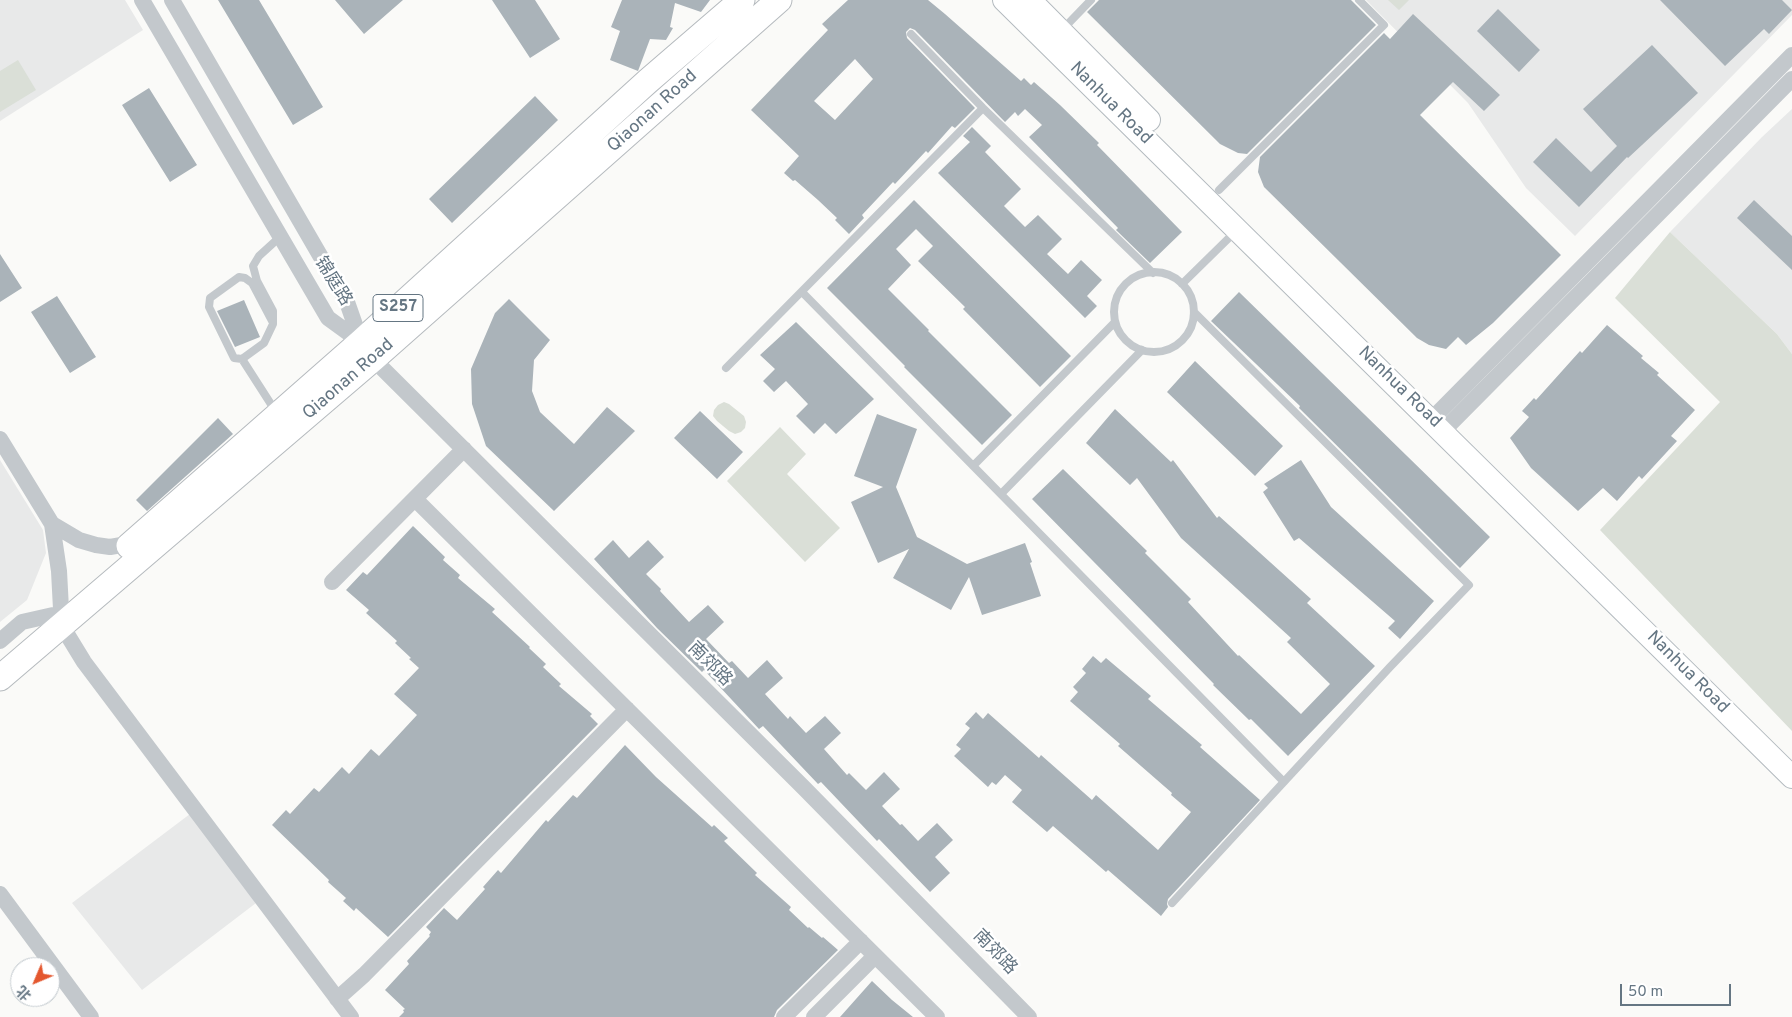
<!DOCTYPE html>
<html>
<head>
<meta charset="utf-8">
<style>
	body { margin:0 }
	#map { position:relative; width:1792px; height:1017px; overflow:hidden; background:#fafaf8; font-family:Overpass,"Noto Sans SC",sans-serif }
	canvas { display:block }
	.north { position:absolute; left:10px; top:957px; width:50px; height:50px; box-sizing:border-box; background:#fff; border:1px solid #c1c8cd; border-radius:50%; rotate:225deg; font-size:14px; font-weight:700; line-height:20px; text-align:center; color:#657683 }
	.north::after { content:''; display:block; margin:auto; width:18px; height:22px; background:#e4572e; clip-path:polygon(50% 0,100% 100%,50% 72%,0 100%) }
	.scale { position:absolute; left:1620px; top:984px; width:111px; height:22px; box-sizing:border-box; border:2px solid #657683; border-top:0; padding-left:6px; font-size:15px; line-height:18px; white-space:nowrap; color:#657683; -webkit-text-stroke:4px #fff; paint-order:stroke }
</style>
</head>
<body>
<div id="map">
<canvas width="1792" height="1017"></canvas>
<div class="north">北</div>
<div class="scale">50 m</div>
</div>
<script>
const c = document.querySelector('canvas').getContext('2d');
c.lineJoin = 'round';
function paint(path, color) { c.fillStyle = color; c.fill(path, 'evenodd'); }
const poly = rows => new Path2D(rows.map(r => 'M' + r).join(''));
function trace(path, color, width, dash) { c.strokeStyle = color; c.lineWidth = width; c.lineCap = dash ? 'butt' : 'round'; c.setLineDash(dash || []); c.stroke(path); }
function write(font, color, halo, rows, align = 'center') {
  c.font = font + ' Overpass,"Noto Sans SC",sans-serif'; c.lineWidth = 5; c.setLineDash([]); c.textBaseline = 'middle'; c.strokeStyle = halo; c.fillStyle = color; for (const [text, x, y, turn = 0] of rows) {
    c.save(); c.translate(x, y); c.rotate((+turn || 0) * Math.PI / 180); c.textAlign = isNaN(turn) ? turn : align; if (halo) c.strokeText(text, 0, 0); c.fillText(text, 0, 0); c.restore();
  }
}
paint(poly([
	[0,0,125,0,143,30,0,121],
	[1366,0,1792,0,1792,15,1575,236,1526,188,1468,103],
	[1792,109,1792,354,1777,334,1670,232,1762,137],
	[0,460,43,530,46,553,27,600,0,622],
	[190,814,256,903,142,990,72,903]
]), '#e8e9e9');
paint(poly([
	[1388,0,1409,0,1399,10],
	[18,60,36,90,0,112,0,71],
	[1670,232,1777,334,1792,354,1792,731,1600,530,1720,402,1615,298],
	[724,402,729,404,744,416,746,422,745,428,741,432,735,434,729,431,717,421,713,416,714,410,718,405],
	[780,427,806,454,787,474,840,528,805,562,727,481]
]), '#dadfd7');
paint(poly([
	[218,0,259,0,323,107,293,125],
	[335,0,403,0,364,34],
	[492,0,535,0,560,39,530,58],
	[622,0,710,0,701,12,675,3,670,27,673,28,666,40,650,39,638,71,610,60,620,31,611,27],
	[848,0,928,0,945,14,1021,81,1024,78,1031,85,1034,82,1060,105,1099,143,1097,145,1182,232,1150,263,1116,230,1118,228,1029,137,1042,125,1025,109,1018,116,1015,112,1005,122,915,30,910,28,906,32,907,38,975,108,955,128,952,126,928,153,926,151,895,184,893,182,862,215,864,218,849,234,835,220,837,218,818,200,795,180,793,181,784,173,799,156,751,110,828,30,822,24],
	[855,59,873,79,835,120,814,101],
	[1099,0,1351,0,1376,25,1247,154,1238,153,1220,144,1087,12],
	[1660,0,1782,0,1792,10,1769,34,1764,29,1725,66],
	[1498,9,1540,50,1519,72,1477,31],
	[1413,14,1500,95,1484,111,1453,82,1420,115,1561,255,1493,323,1466,345,1458,337,1446,349,1429,345,1417,338,1264,187,1258,172,1260,157,1384,33,1390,39],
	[1652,45,1698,93,1628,158,1627,157,1579,207,1533,162,1556,138,1591,172,1617,146,1583,109],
	[149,88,197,165,170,182,122,105],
	[535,96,558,120,452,223,429,199],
	[972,127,991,146,985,152,1021,189,1004,206,1025,227,1038,215,1062,239,1047,254,1068,274,1081,260,1102,280,1087,296,1097,306,1085,318,938,173,970,142,963,136],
	[914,200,1071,356,1040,387,963,309,965,307,918,261,933,246,916,229,896,249,911,265,888,289,929,330,928,331,1012,415,982,445,904,367,905,366,827,288],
	[1754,200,1792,236,1792,270,1737,218],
	[0,254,22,288,0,302],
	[1239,292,1490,537,1460,568,1299,408,1300,406,1211,321],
	[57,296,96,357,70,373,31,312],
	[509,299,550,340,534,360,532,391,540,412,574,444,607,407,635,431,554,511,486,446,472,404,471,369,495,313],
	[244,300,260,337,235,347,217,311],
	[796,322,874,399,836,434,825,423,814,434,796,416,808,404,786,381,774,392,763,381,775,369,760,355],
	[1607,325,1643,356,1641,358,1659,373,1657,375,1695,410,1671,436,1677,441,1642,479,1639,476,1617,501,1603,488,1578,511,1531,468,1510,438,1529,417,1522,411,1534,398,1536,400,1580,351,1582,353],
	[1195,361,1283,446,1255,476,1167,392],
	[1115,409,1171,462,1173,460,1217,518,1219,516,1311,599,1307,603,1375,666,1288,756,1251,719,1249,720,1213,685,1214,684,1032,499,1063,469,1147,551,1145,553,1191,599,1188,602,1238,656,1239,655,1301,714,1330,684,1287,642,1291,638,1181,538,1137,478,1130,485,1086,443],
	[700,411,743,452,717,479,674,438],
	[877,414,917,429,896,487,917,537,967,564,1025,543,1032,562,1030,563,1041,596,982,615,969,577,951,610,893,578,909,549,878,563,851,502,883,487,854,476],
	[218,418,233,434,147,511,136,500],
	[1301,460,1331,507,1434,601,1400,639,1388,628,1395,621,1299,538,1294,541,1263,492,1268,488,1264,484],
	[413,526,445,557,443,560,460,575,458,578,495,609,492,612,530,647,529,648,546,664,543,667,561,684,559,686,592,714,590,716,598,724,388,937,356,908,354,911,343,901,346,898,328,882,329,880,272,825,286,810,290,814,314,788,319,792,342,767,349,774,371,749,379,756,417,715,394,694,419,668,409,659,411,658,395,643,397,641,366,613,369,610,346,590,363,572,367,575],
	[613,540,629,558,648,540,664,557,646,574,661,589,660,591,689,622,708,605,724,622,706,639,729,663,732,661,748,678,767,660,783,678,765,694,788,719,790,716,806,733,825,716,841,733,824,749,847,775,849,773,866,790,884,772,900,789,882,806,900,825,902,824,918,841,937,823,953,840,935,857,950,873,930,892,879,839,877,841,821,782,818,784,763,726,759,729,704,670,702,672,657,628,594,559],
	[1093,656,1101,663,1106,658,1151,696,1148,699,1202,745,1200,747,1260,800,1168,899,1167,904,1168,907,1161,916,1108,870,1106,872,1053,826,1047,832,1012,802,1022,790,1005,775,996,785,992,782,988,787,954,756,961,749,956,745,970,728,965,724,976,712,983,719,988,713,1039,758,1041,755,1092,800,1096,795,1158,850,1191,812,1171,795,1172,793,1118,746,1120,744,1070,701,1078,692,1073,687,1086,673,1082,669],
	[625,745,656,777,712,827,714,825,728,838,724,841,757,873,755,875,791,907,789,910,808,928,809,927,822,938,823,937,838,950,777,1010,774,1017,399,1017,404,1012,403,1010,405,1009,385,990,409,964,407,961,430,936,429,935,431,932,426,927,444,908,457,920,485,889,483,887,498,870,501,873,546,820,548,822,573,795,577,798],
	[872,981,892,1000,913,1017,840,1017]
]), '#aab3b9');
const secondary = poly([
	[1004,0,1792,777],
	[1030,0,1149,120]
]);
const primary = poly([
	[129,546,361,342,648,81,742,0],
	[0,678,373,359,779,0]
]);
trace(secondary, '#b3babf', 24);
trace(primary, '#b5babe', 27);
trace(poly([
	[1063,29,1091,0],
	[911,34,983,108,1153,273],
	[1219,190,1384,25,1359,0],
	'1114 312a40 40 0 1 1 80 0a40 40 0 1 1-80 0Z',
	[1182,284,1236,231],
	[802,292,1284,782],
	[272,321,252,283,245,278,239,277,210,298,209,307,234,358,242,359,264,343,273,324,273,311,257,281,253,266,259,256,281,236],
	[242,359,276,412],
	[726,368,983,108],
	[973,466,1115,322],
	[1001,494,1142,350],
	[1172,903,1390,667,1469,585,1194,312]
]), '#c3c8cc', 8);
trace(poly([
	[142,0,328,318,361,342,373,359,804,788,1029,1017],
	[172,0,347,302,361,342],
	[1431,420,1792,55],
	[1443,431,1792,79],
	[0,439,52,524,59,571,61,609],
	[415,499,937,1017],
	[52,524,79,540,96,545,110,547,133,543],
	[332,582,464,449],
	[56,634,62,626,84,662,351,1017],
	[0,641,22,622,53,615],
	[0,894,91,1017],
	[337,999,364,975,627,709],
	[784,1017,861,941],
	[814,1017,875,956]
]), '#c3c8cc', 16);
trace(secondary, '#fff', 22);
trace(primary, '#fff', 25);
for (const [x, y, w] of [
	[398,308,50]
]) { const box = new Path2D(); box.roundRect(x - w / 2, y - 13.5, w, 27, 4); c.fillStyle = '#fff'; c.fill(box); trace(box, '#657683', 1); }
write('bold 16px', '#657683', null, [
	["S257",398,308]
]);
write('18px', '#657683', '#fff', [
	["Nanhua Road",1110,104,45],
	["Qiaonan Road",653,112,-42],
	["锦庭路",332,282,58],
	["Qiaonan Road",349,380,-41],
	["Nanhua Road",1399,388,44],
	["南郊路",709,665,45],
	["Nanhua Road",1687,673,45],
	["南郊路",994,953,46]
]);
</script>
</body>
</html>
